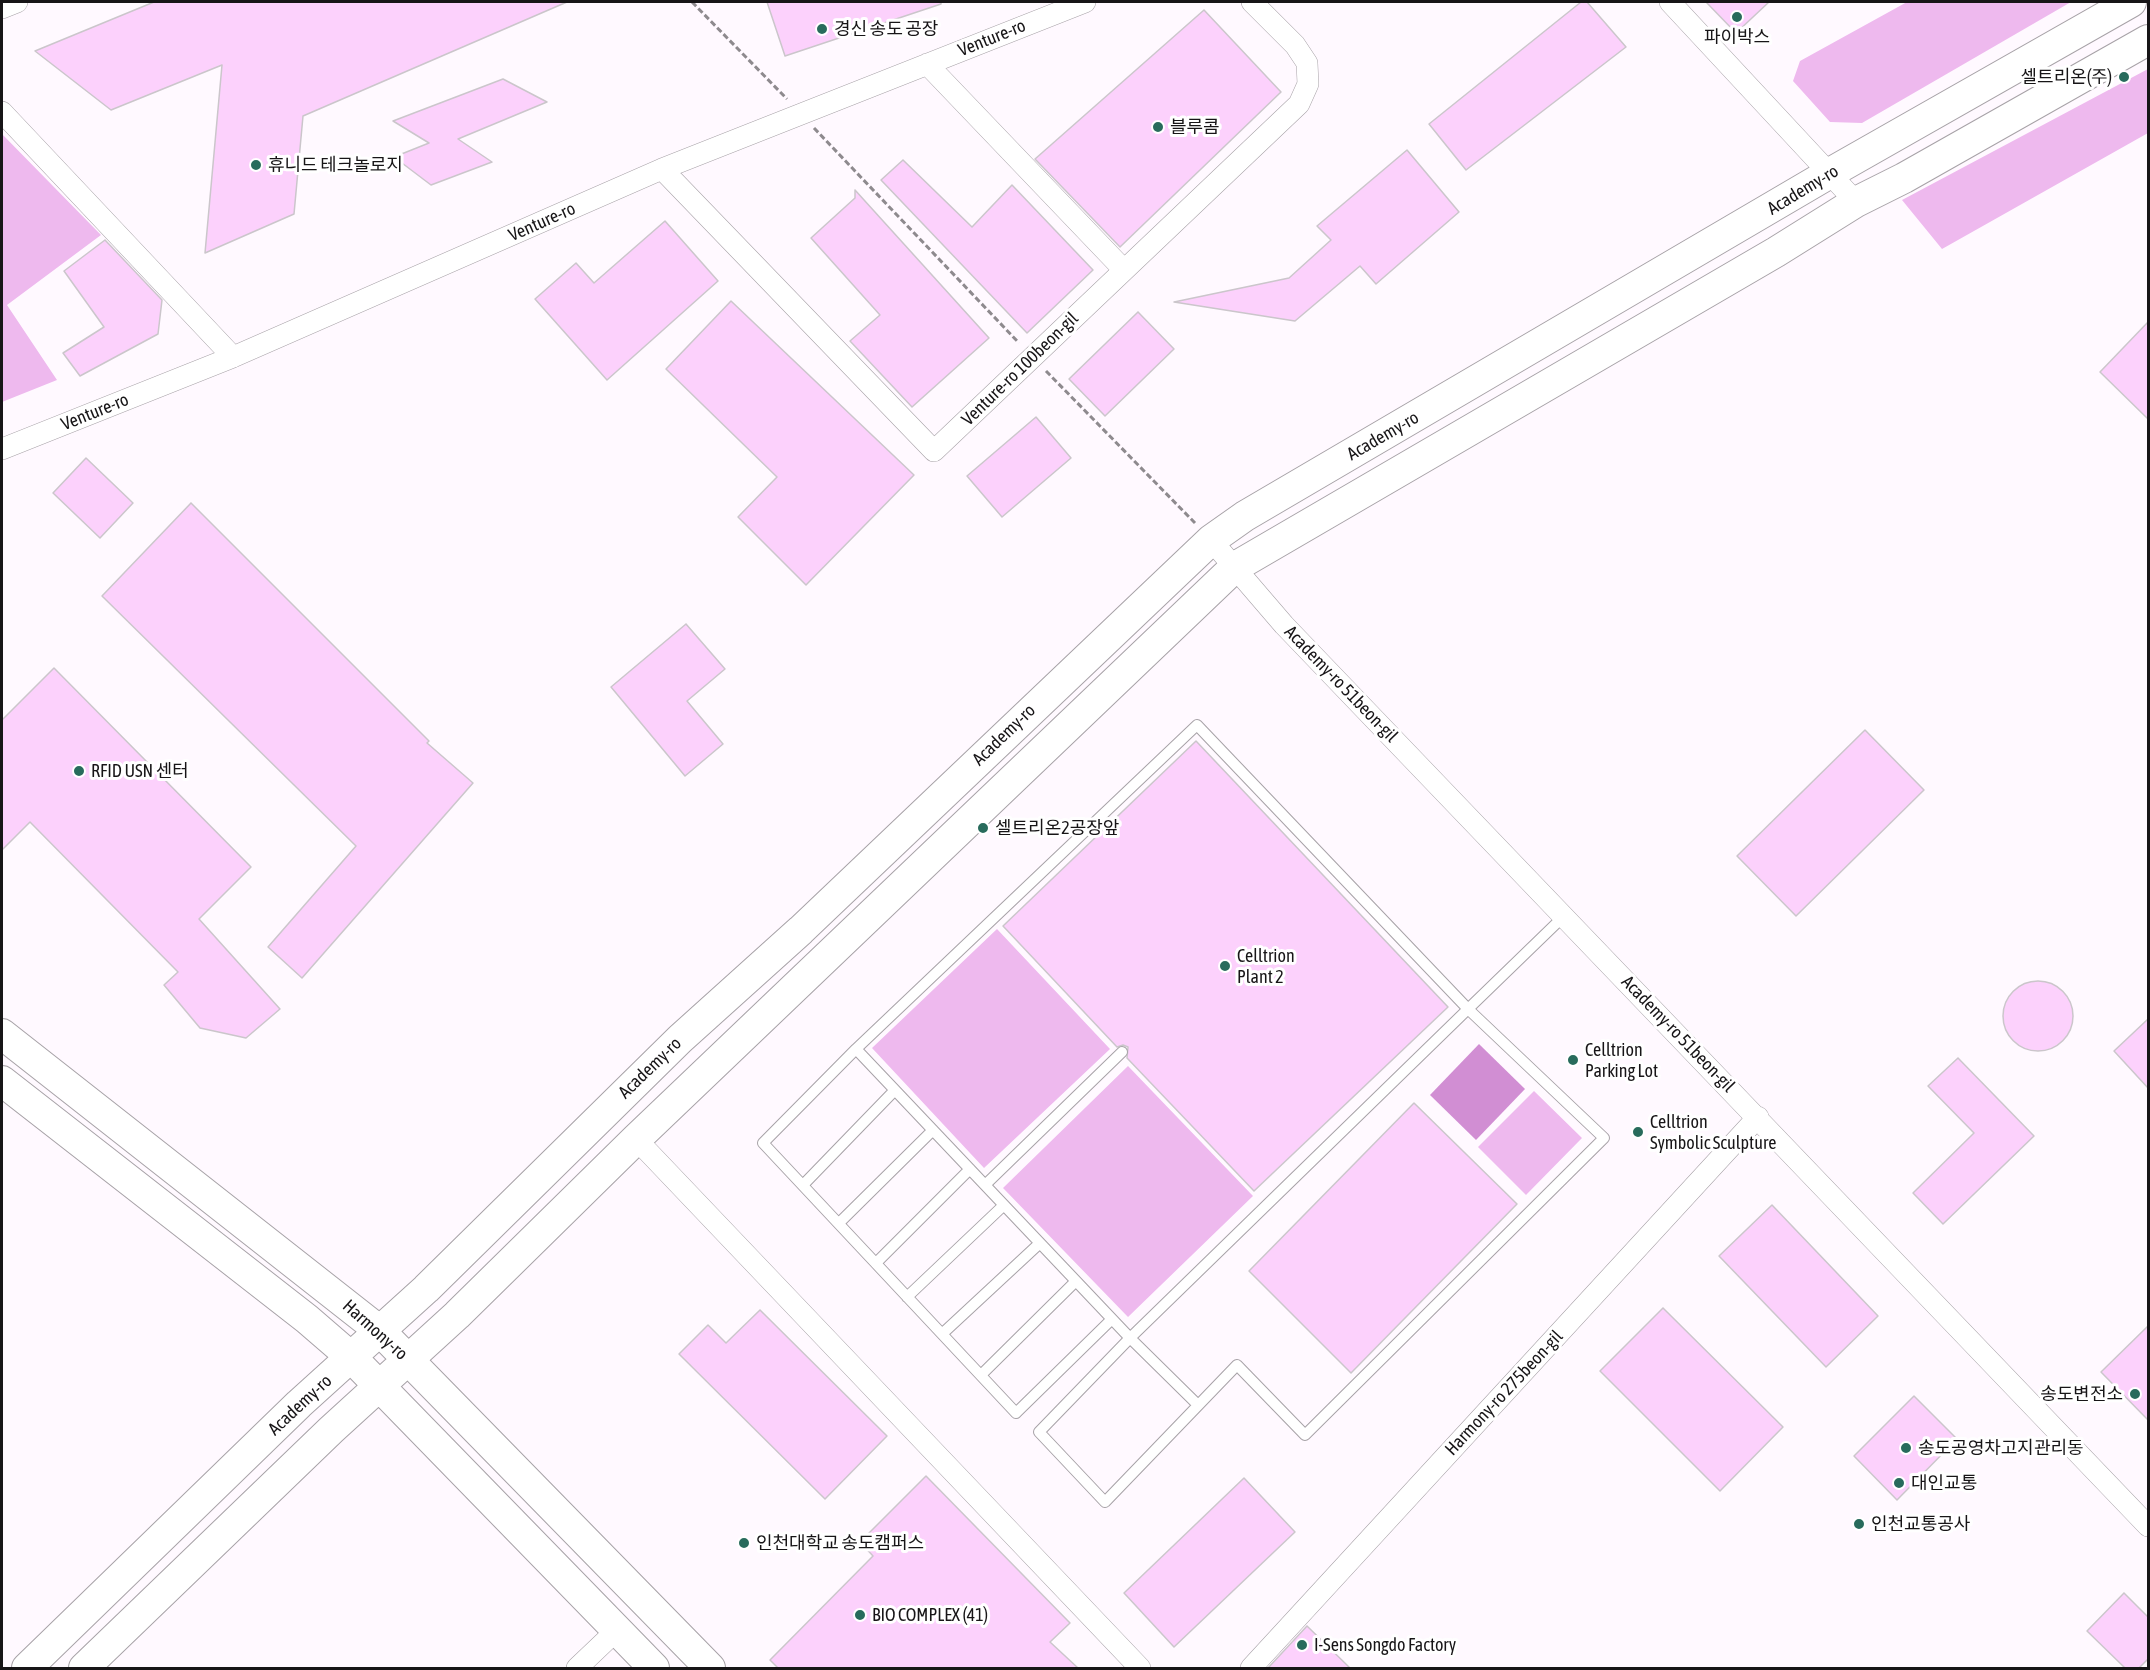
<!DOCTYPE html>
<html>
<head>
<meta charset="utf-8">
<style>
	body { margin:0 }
	#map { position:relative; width:2150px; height:1670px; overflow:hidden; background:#fff9ff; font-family:"Asap Condensed",sans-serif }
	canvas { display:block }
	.frame { position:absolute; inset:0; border:3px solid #171517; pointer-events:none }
</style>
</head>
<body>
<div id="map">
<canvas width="2150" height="1670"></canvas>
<div class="frame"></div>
</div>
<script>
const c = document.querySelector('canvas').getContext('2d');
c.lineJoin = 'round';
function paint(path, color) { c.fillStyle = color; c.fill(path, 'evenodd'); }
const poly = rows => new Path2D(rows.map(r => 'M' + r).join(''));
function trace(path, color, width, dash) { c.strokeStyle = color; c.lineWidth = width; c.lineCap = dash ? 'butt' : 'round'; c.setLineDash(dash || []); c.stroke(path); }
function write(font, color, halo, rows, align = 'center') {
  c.font = font + ' "Asap Condensed","Noto Sans KR",sans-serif'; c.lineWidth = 6; c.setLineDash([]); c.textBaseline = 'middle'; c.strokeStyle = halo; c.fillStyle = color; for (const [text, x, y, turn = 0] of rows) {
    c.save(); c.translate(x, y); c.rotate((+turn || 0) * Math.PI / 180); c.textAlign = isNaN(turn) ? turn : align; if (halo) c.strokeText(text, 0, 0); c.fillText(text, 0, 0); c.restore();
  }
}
paint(poly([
	[1907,2,2071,2,1862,123,1830,122,1793,81,1800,61],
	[2148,69,2148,133,1942,249,1902,200],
	[2,134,101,235,7,305,57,380,2,402],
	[997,929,1110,1049,984,1168,872,1048],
	[1128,1066,1253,1196,1128,1317,1003,1188],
	[1534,1091,1582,1138,1526,1195,1478,1147]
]), '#eeb9ee');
paint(poly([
	[1479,1044,1525,1089,1476,1140,1430,1095]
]), '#d18ed3');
const building = poly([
	[154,2,567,2,303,116,294,214,205,253,222,65,111,110,35,51,154,2],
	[767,2,941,2,941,4,785,56,767,2],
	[1581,2,1587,2,1626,47,1466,170,1429,124,1581,2],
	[1706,2,1769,2,1736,33,1706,2],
	[1204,10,1281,92,1120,247,1035,159,1204,10],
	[503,79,547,102,458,139,492,162,431,185,394,157,429,143,393,121,503,79],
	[1407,150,1459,212,1376,284,1360,266,1295,321,1174,302,1289,278,1331,240,1317,226,1407,150],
	[903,160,972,227,1012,185,1093,270,1027,333,881,180,903,160],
	[855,190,989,338,912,407,850,341,880,315,811,238,855,198,855,190],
	[665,221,718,281,607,380,535,299,576,263,594,283,665,221],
	[105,240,162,300,158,334,80,376,63,353,104,327,64,271,105,240],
	[731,301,914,475,806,585,738,517,777,477,666,369,731,301],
	[1138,312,1174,349,1105,416,1069,379,1138,312],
	[2148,322,2148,419,2100,372,2148,322],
	[1036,417,1071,458,1002,517,967,476,1036,417],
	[86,458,133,503,100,538,53,493,86,458],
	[191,503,429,741,427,743,473,783,302,978,268,947,356,846,102,596,191,503],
	[686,624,725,669,687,701,723,744,685,776,611,687,686,624],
	[54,668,251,867,199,919,280,1009,246,1038,200,1028,164,985,178,972,30,822,2,850,2,720,54,668],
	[1865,730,1924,790,1796,916,1737,856,1865,730],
	[1196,741,1448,1007,1254,1191,1127,1058,1128,1047,1123,1045,1117,1047,1003,926,1196,741],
	'2003 1016a35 35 0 1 1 70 0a35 35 0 1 1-70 0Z',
	[2148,1019,2148,1088,2114,1051,2148,1019],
	[1958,1058,2034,1136,1943,1224,1913,1193,1974,1133,1928,1086,1958,1058],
	[1414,1103,1517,1204,1351,1373,1249,1271,1414,1103],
	[1772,1205,1878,1316,1826,1367,1719,1256,1772,1205],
	[1663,1308,1783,1427,1720,1491,1600,1371,1663,1308],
	[760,1310,887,1436,825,1499,679,1354,708,1325,726,1343,760,1310],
	[2148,1326,2148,1420,2101,1372,2148,1326],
	[1914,1396,1957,1439,1897,1500,1854,1456,1914,1396],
	[926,1476,1070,1623,1050,1642,1078,1668,778,1668,770,1660,873,1556,860,1542,926,1476],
	[1244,1478,1295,1532,1174,1647,1124,1593,1244,1478],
	[2124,1593,2148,1617,2148,1659,2139,1668,2125,1668,2087,1631,2124,1593],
	[1307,1626,1350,1668,1268,1668,1307,1626]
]);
paint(building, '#fcd1fc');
trace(building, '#cbc6cb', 1.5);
const lane = poly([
	[856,1049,763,1143,1016,1413,1112,1319],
	[803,1185,895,1090],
	[985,1185,1122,1052],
	[839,1223,933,1130],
	[876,1263,970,1169],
	[907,1297,1004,1205],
	[942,1334,1040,1243],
	[981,1375,1076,1281],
	[1198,1405,1130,1338,1039,1432,1105,1502,1237,1365,1305,1435,1604,1138,1468,1009,1197,725,856,1049,1130,1338,1468,1009,1564,916]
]);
const street = poly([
	[1670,2,1856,202],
	[2,8,17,2],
	[927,64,1124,270],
	[2,112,233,357],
	[662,169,934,451,1299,104,1308,84,1307,63,1295,45,1252,2],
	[2,449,233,357,662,169,1085,2],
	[1211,540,1284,625,2148,1526],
	[636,1139,1140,1668],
	[577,1668,617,1630],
	[1251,1668,1758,1117]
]);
const secondary = poly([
	[2,1034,380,1331,710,1668],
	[2,1081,307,1319,351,1357,654,1668],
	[27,1668,299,1404,426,1289,680,1039,801,930,1211,540,1245,516,1830,173,2131,2],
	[84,1668,331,1430,457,1315,636,1139,1235,567,1776,252,1856,202,1904,178,2148,40]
]);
trace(lane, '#a7a2a7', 12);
trace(street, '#a7a2a7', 22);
trace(secondary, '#a7a2a7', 32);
trace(poly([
	[692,2,787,99],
	[814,128,1019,343],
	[1046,371,1195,523]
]), '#8e8a8e', 3, [6, 3]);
trace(lane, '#fff', 10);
trace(street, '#fff', 21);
trace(secondary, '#fff', 30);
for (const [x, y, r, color] of [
	[1737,17,6,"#286b5c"],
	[822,29,6,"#286b5c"],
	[2124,77,6,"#286b5c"],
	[1158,127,6,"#286b5c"],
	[256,165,6,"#286b5c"],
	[79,771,6,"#286b5c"],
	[983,828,6,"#286b5c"],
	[1225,966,6,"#286b5c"],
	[1573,1060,6,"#286b5c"],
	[1638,1132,6,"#286b5c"],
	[2135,1394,6,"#286b5c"],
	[1906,1448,6,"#286b5c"],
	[1899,1483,6,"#286b5c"],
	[1859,1524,6,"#286b5c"],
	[744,1543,6,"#286b5c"],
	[860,1615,6,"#286b5c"],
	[1302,1645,6,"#286b5c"]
]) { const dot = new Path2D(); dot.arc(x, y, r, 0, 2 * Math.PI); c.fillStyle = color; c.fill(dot); trace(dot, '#fff', 2); }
write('18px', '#171517', '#fff', [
	["경신 송도 공장",834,29],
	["파이박스",1737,37,"center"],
	["셀트리온(주)",2112,77,"right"],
	["블루콤",1170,127],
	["휴니드 테크놀로지",268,165],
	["RFID USN 센터",91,771],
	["셀트리온2공장앞",995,828],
	["Celltrion",1237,956],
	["Plant 2",1237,977],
	["Celltrion",1585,1050],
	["Parking Lot",1585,1071],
	["Celltrion",1650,1122],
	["Symbolic Sculpture",1650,1143],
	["송도변전소",2123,1394,"right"],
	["송도공영차고지관리동",1918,1448],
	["대인교통",1911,1483],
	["인천교통공사",1871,1524],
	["인천대학교 송도캠퍼스",756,1543],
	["BIO COMPLEX (41)",872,1615],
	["I-Sens Songdo Factory",1314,1645]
], 'left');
write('18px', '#171517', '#fff', [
	["Venture-ro",992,38,-22],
	["Academy-ro",1803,190,-31],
	["Venture-ro",542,222,-24],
	["Venture-ro 100beon-gil",1020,369,-44],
	["Venture-ro",95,412,-22],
	["Academy-ro",1383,436,-30],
	["Academy-ro 51beon-gil",1341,684,46],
	["Academy-ro",1004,735,-44],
	["Academy-ro 51beon-gil",1678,1034,46],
	["Academy-ro",650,1068,-44],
	["Harmony-ro",375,1330,42],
	["Harmony-ro 275beon-gil",1504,1393,-47],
	["Academy-ro",300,1405,-43]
]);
</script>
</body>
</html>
